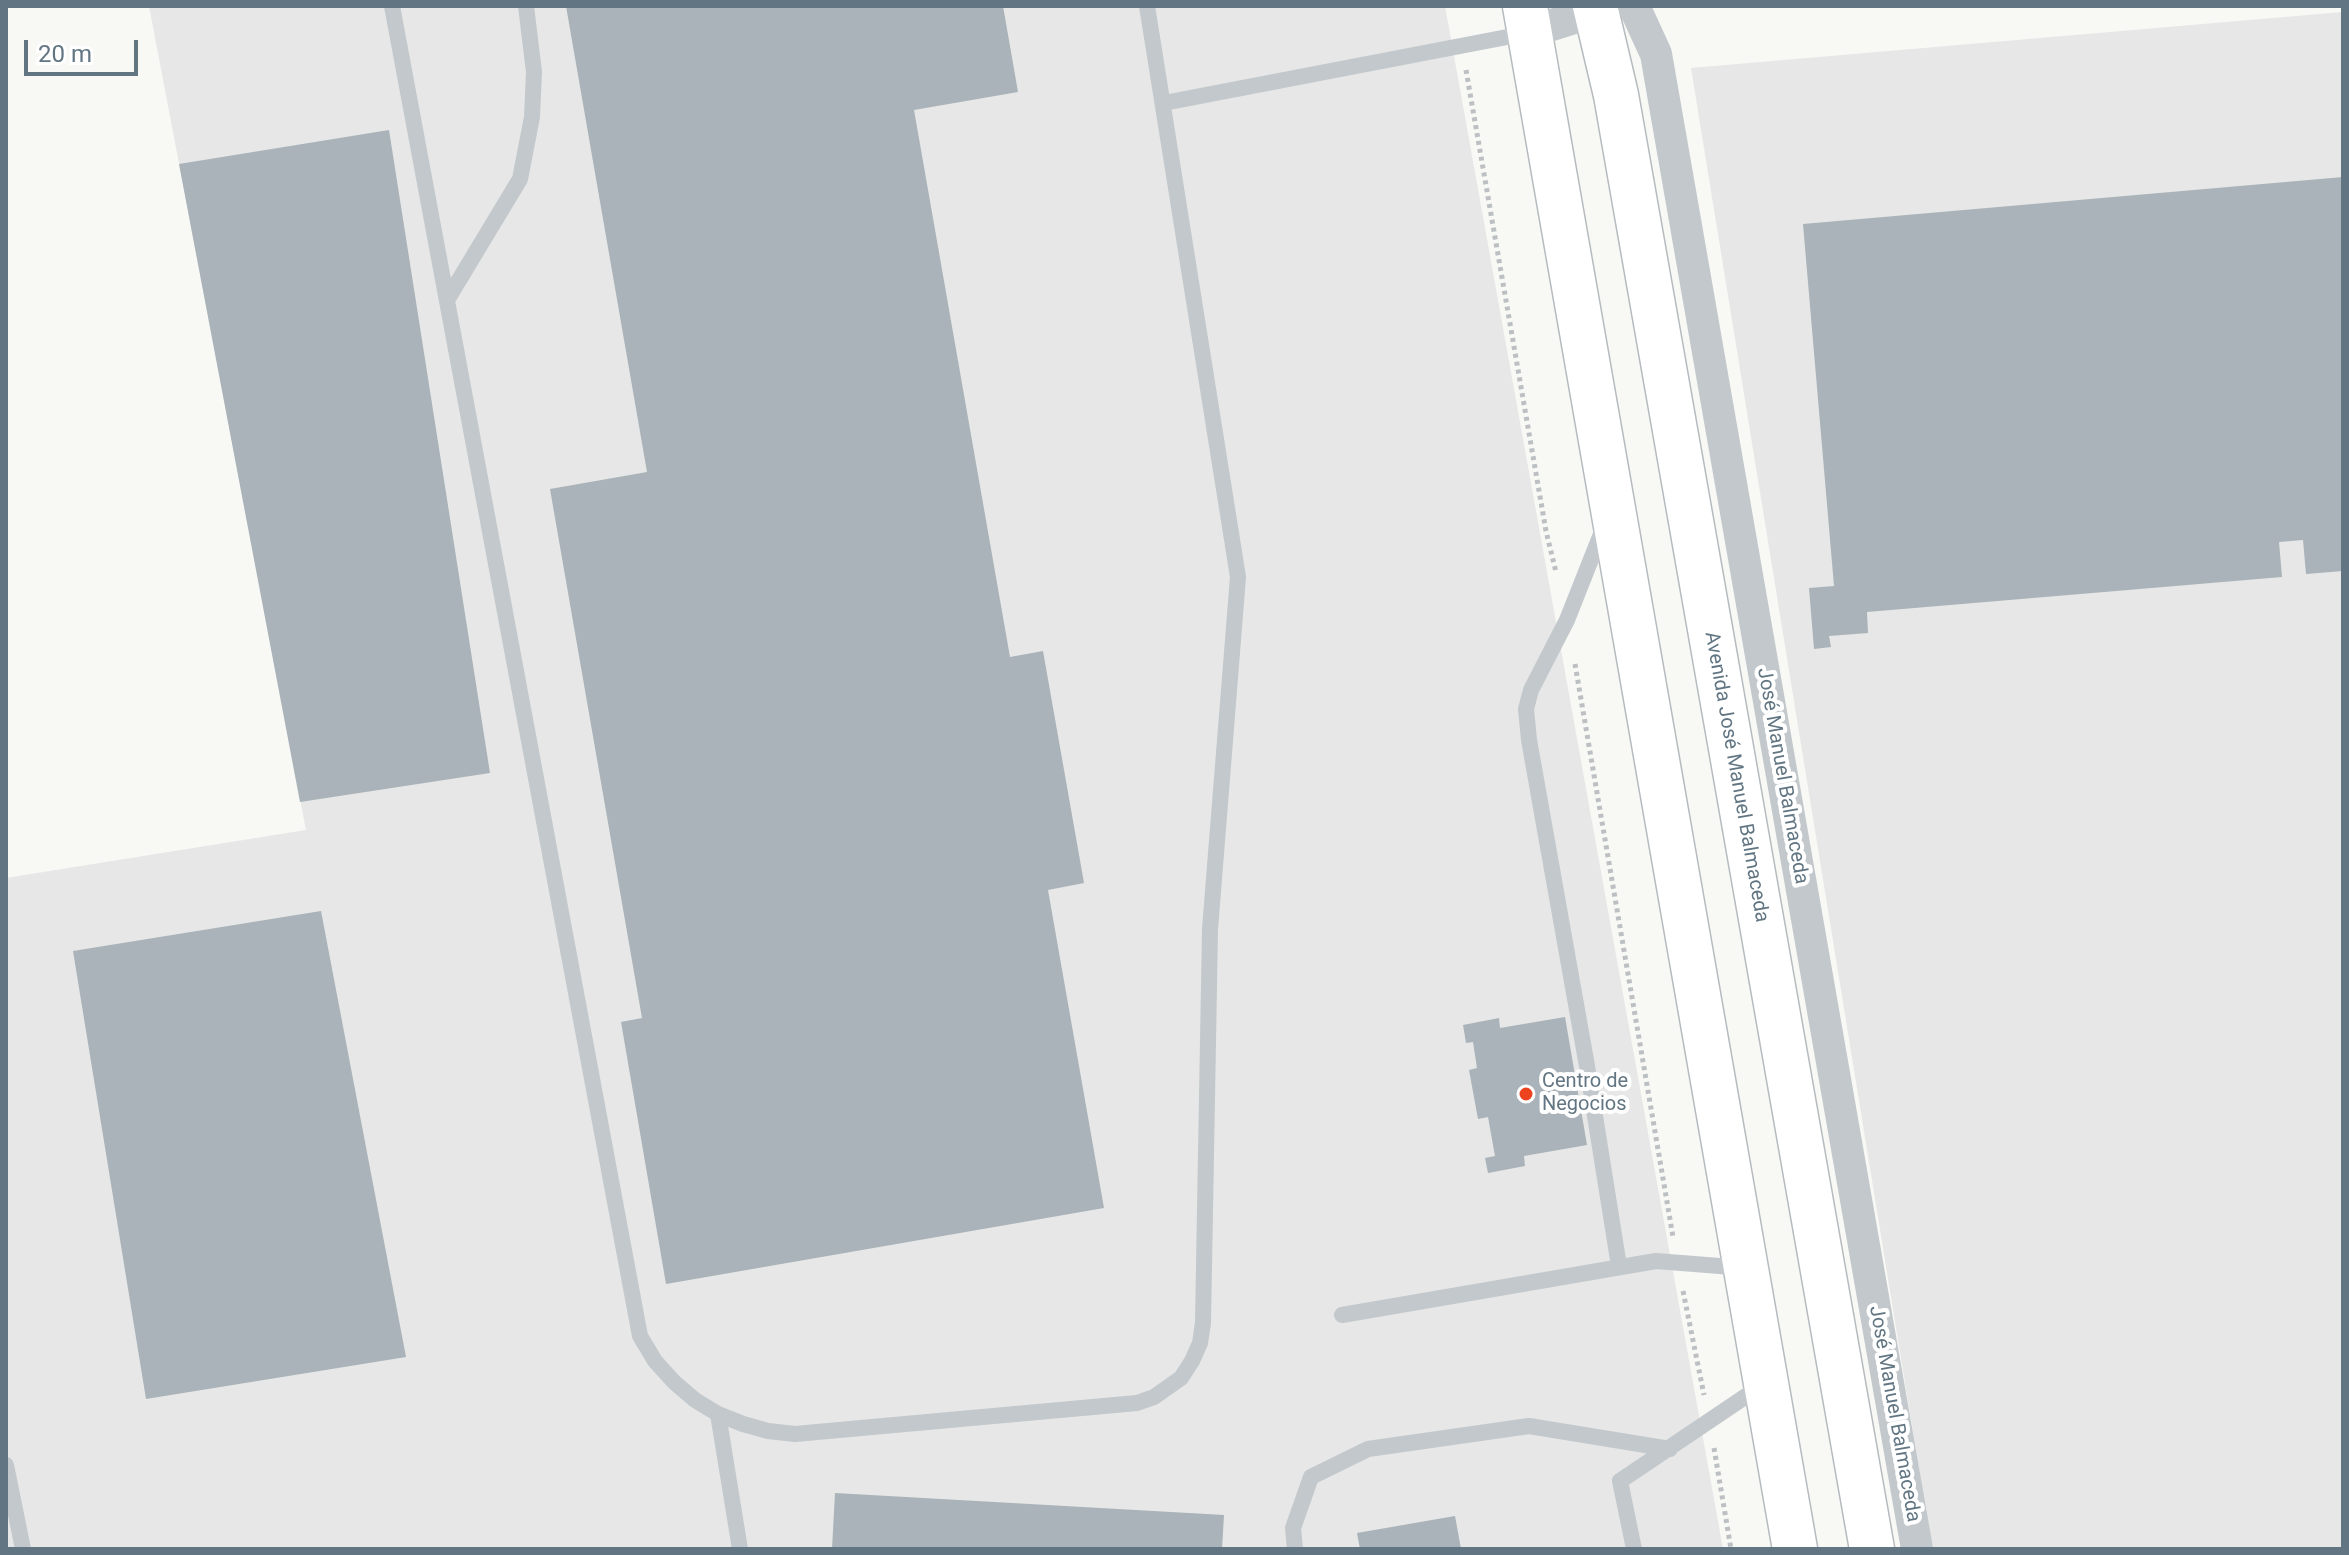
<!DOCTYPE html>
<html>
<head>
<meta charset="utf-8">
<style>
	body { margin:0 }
	#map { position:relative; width:2349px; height:1555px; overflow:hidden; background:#f8f8f5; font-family:Roboto,sans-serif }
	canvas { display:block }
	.frame { position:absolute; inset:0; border:8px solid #617582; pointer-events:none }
	.scale { position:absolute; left:24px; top:40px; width:114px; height:36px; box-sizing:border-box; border:4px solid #617582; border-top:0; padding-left:10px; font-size:24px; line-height:28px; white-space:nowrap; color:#617582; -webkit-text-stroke:6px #fff; paint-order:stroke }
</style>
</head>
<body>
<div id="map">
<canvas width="2349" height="1555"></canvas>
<div class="frame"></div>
<div class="scale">20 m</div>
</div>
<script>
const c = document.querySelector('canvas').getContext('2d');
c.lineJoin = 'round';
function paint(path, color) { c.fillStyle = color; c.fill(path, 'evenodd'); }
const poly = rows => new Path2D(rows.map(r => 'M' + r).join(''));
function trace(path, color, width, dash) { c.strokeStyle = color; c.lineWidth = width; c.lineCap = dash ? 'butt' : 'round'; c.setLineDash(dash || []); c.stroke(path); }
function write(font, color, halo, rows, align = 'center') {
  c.font = font + ' Roboto,sans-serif'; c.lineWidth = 8; c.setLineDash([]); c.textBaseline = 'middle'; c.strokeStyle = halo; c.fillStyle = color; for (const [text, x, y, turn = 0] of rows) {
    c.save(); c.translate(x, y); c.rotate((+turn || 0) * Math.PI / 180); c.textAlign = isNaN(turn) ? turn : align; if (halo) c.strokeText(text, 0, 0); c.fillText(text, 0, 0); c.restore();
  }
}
paint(poly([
	[149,6,1445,6,1723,1549,6,1549,6,878,306,830],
	[2343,12,2343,1549,1932,1549,1691,68]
]), '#e6e7e6');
paint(poly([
	[566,6,1003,6,1018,92,914,110,1010,657,1043,651,1084,883,1048,890,1104,1208,666,1284,621,1022,642,1018,550,489,647,472],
	[389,130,490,773,300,802,179,164],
	[2343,177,2343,571,2306,574,2303,540,2279,542,2282,577,1867,612,1868,633,1829,636,1831,647,1814,649,1809,588,1834,586,1803,224],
	[321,911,406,1357,146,1399,73,951],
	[1565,1017,1587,1145,1524,1156,1525,1166,1488,1173,1485,1158,1495,1156,1488,1117,1478,1119,1469,1070,1477,1068,1473,1042,1466,1043,1463,1025,1499,1018,1500,1028],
	[835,1493,1224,1515,1222,1549,832,1549],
	[1455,1516,1461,1549,1360,1549,1357,1533]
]), '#a9b3b9');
const primary = poly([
	[1525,6,1795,1549],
	[1595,6,1616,95,1872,1549]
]);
trace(primary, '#b6bbbf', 47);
trace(poly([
	[1466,70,1546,531,1556,572],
	[1575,664,1673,1237],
	[1683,1291,1704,1395],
	[1714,1448,1731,1549]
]), '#bcc0c2', 5, [4, 4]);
trace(poly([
	[392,6,640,1336,655,1361,674,1382,695,1400,718,1414,743,1424,768,1431,795,1434,1137,1403,1154,1397,1181,1378,1192,1361,1200,1343,1203,1323,1210,929,1238,577,1147,6],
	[1164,103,1528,33],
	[447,300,520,179,532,117,534,72,526,6],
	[1605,524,1567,620,1531,690,1526,709,1529,740,1587,1066,1619,1266],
	[1342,1315,1656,1261,1745,1268],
	[718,1414,740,1549],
	[6,1465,23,1549],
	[1295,1549,1293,1528,1311,1477,1368,1449,1529,1426,1670,1449],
	[1634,1549,1620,1481,1764,1384]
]), '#c2c8cb', 16);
trace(poly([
	[1634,6,1656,54,1917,1549],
	[1530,32,1596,11,1602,6]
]), '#c2c8cb', 32);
trace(primary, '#fff', 44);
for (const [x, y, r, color] of [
	[1526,1094,8,"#ee431f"]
]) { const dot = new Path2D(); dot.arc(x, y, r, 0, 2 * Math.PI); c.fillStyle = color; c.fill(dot); trace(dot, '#fff', 3); }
write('20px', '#617582', '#fff', [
	["José Manuel Balmaceda",1782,776,80],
	["Avenida José Manuel Balmaceda",1736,777,80],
	["José Manuel Balmaceda",1894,1414,80]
]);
write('20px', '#617582', '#fff', [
	["Centro de",1542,1082],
	["Negocios",1542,1105]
], 'left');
</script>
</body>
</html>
